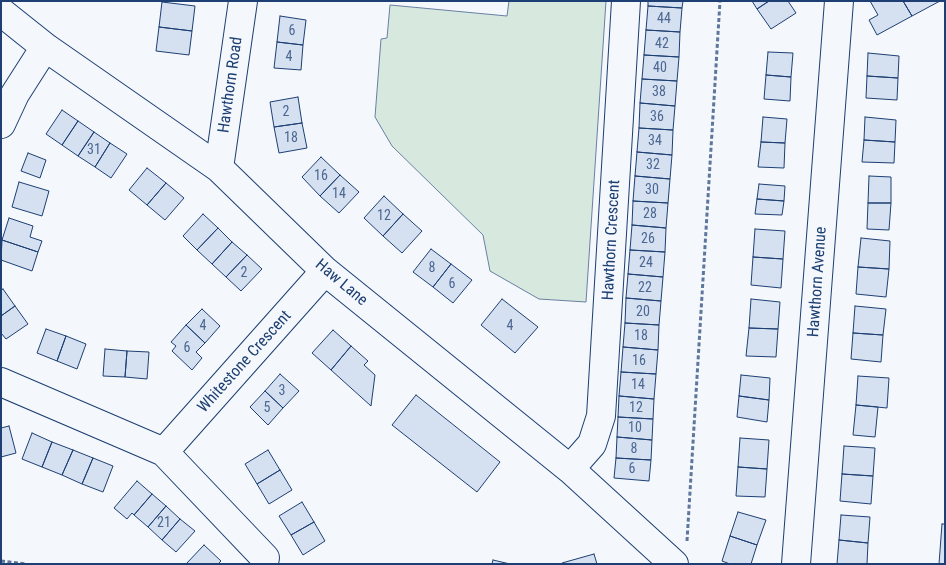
<!DOCTYPE html>
<html>
<head>
<meta charset="utf-8">
<style>
	body { margin:0 }
	#map { position:relative; width:946px; height:565px; overflow:hidden; background:#f4f7fb; font-family:"Roboto Condensed",sans-serif }
	canvas { display:block }
	.frame { position:absolute; inset:0; border:2px solid #1d3f73; pointer-events:none }
</style>
</head>
<body>
<div id="map">
<canvas width="946" height="565"></canvas>
<div class="frame"></div>
</div>
<script>
const c = document.querySelector('canvas').getContext('2d');
c.lineJoin = 'round';
function paint(path, color) { c.fillStyle = color; c.fill(path, 'evenodd'); }
const poly = rows => new Path2D(rows.map(r => 'M' + r).join(''));
function trace(path, color, width, dash) { c.strokeStyle = color; c.lineWidth = width; c.lineCap = dash ? 'butt' : 'round'; c.setLineDash(dash || []); c.stroke(path); }
function write(font, color, halo, rows, align = 'center') {
  c.font = font + ' "Roboto Condensed",sans-serif'; c.lineWidth = 4; c.setLineDash([]); c.textBaseline = 'middle'; c.strokeStyle = halo; c.fillStyle = color; for (const [text, x, y, turn = 0] of rows) {
    c.save(); c.translate(x, y); c.rotate((+turn || 0) * Math.PI / 180); c.textAlign = isNaN(turn) ? turn : align; if (halo) c.strokeText(text, 0, 0); c.fillText(text, 0, 0); c.restore();
  }
}
const green = poly([
	[509,1,606,1,586,302,539,299,490,271,483,235,392,146,375,117,381,39,387,38,390,5,507,16,509,1]
]);
paint(green, '#d7e8df');
trace(green, '#687fa3', 1);
const building = poly([
	[648,1,683,1,682,8,648,6,648,1],
	[752,1,769,1,757,9,752,1],
	[769,1,788,1,796,13,771,29,757,9,769,1],
	[870,1,903,1,912,16,877,35,869,20,878,15,870,1],
	[903,1,940,1,912,16,903,1],
	[162,2,195,6,192,31,159,27,162,2],
	[648,6,682,8,680,32,646,30,648,6],
	[280,16,306,20,303,45,277,42,280,16],
	[159,27,192,31,189,55,156,51,159,27],
	[646,30,680,32,679,57,644,55,646,30],
	[277,42,303,45,301,70,274,68,277,42],
	[768,52,793,53,791,77,766,75,768,52],
	[868,53,899,56,898,78,867,76,868,53],
	[644,55,679,57,677,81,642,79,644,55],
	[766,75,791,77,790,101,764,99,766,75],
	[867,76,898,78,897,100,866,98,867,76],
	[642,79,677,81,675,106,640,103,642,79],
	[298,97,302,123,274,127,270,102,298,97],
	[640,103,675,106,673,130,639,128,640,103],
	[62,110,78,121,62,145,46,134,62,110],
	[763,117,787,119,785,143,761,142,763,117],
	[865,117,896,120,895,142,864,140,865,117],
	[78,121,94,132,78,156,62,145,78,121],
	[302,123,307,148,279,153,274,127,302,123],
	[639,128,673,130,672,155,637,152,639,128],
	[94,132,110,143,95,167,78,156,94,132],
	[864,140,895,142,894,163,862,162,864,140],
	[761,142,785,143,784,168,758,167,761,142],
	[110,143,127,154,111,178,95,167,110,143],
	[637,152,672,155,670,179,635,176,637,152],
	[28,153,46,160,40,178,21,171,28,153],
	[321,157,340,175,320,196,302,177,321,157],
	[147,168,166,183,147,205,129,190,147,168],
	[340,175,359,192,339,213,320,196,340,175],
	[635,176,670,179,668,203,633,201,635,176],
	[869,176,891,177,891,203,868,203,869,176],
	[19,182,49,191,42,216,12,207,19,182],
	[166,183,184,198,165,220,147,205,166,183],
	[759,184,785,186,784,201,757,199,759,184],
	[384,196,403,214,383,236,364,218,384,196],
	[757,199,784,201,782,215,755,214,757,199],
	[633,201,668,203,666,228,632,225,633,201],
	[868,203,891,203,889,230,867,229,868,203],
	[203,214,218,228,197,250,183,236,203,214],
	[403,214,422,231,402,253,383,236,403,214],
	[9,218,33,226,30,237,42,241,38,252,2,240,9,218],
	[632,225,666,228,665,252,630,250,632,225],
	[218,228,232,242,212,264,197,250,218,228],
	[755,229,785,231,783,259,753,257,755,229],
	[861,238,890,241,889,269,858,267,861,238],
	[2,240,38,252,32,271,1,260,2,240],
	[232,242,247,255,226,277,212,264,232,242],
	[431,249,451,264,433,287,413,272,431,249],
	[630,250,665,252,663,277,628,274,630,250],
	[247,255,262,269,241,291,226,277,247,255],
	[753,257,783,259,781,288,751,285,753,257],
	[451,264,472,280,453,303,433,287,451,264],
	[858,267,889,269,886,297,856,294,858,267],
	[628,274,663,277,661,301,626,298,628,274],
	[3,289,15,306,1,316,1,290,3,289],
	[626,298,661,301,659,325,625,323,626,298],
	[502,299,538,327,515,353,481,325,502,299],
	[751,299,780,302,778,329,749,328,751,299],
	[15,306,28,324,6,339,1,333,1,316,15,306],
	[855,306,886,309,883,335,853,333,855,306],
	[202,309,220,326,205,343,186,325,202,309],
	[625,323,659,325,658,350,623,347,625,323],
	[186,325,205,343,196,352,202,358,192,370,172,351,176,346,171,342,186,325],
	[749,328,778,329,776,357,746,356,749,328],
	[46,329,66,336,57,361,37,353,46,329],
	[333,330,351,346,331,370,312,353,333,330],
	[853,333,883,335,881,362,851,359,853,333],
	[66,336,86,344,77,369,57,361,66,336],
	[351,346,368,361,364,365,375,375,371,406,331,370,351,346],
	[623,347,658,350,656,374,621,372,623,347],
	[105,349,127,351,125,377,103,376,105,349],
	[127,351,149,352,147,379,125,377,127,351],
	[621,372,656,374,654,399,619,396,621,372],
	[280,374,299,391,283,408,265,391,280,374],
	[741,375,770,378,769,400,739,396,741,375],
	[858,376,889,378,887,408,856,405,858,376],
	[265,391,283,408,268,425,250,407,265,391],
	[416,395,500,462,477,492,392,425,416,395],
	[619,396,654,399,653,419,618,417,619,396],
	[739,396,769,400,767,422,737,417,739,396],
	[856,405,878,407,875,437,853,435,856,405],
	[618,417,653,419,652,440,617,437,618,417],
	[9,426,16,453,1,457,1,428,9,426],
	[32,433,52,442,42,467,22,459,32,433],
	[617,437,652,440,651,460,616,458,617,437],
	[740,438,769,440,767,469,738,467,740,438],
	[52,442,73,450,62,475,42,467,52,442],
	[844,446,875,448,873,476,842,474,844,446],
	[73,450,93,458,82,484,62,475,73,450],
	[268,450,280,470,257,484,245,464,268,450],
	[93,458,113,466,103,492,82,484,93,458],
	[616,458,651,460,649,481,614,478,616,458],
	[738,467,767,469,765,497,736,496,738,467],
	[280,470,292,490,269,504,257,484,280,470],
	[842,474,873,476,871,504,840,501,842,474],
	[137,481,152,494,134,515,132,513,127,519,114,508,137,481],
	[152,494,166,506,148,527,134,515,152,494],
	[302,502,314,522,291,535,279,516,302,502],
	[166,506,180,519,162,540,148,527,166,506],
	[738,512,766,520,757,545,730,536,738,512],
	[841,515,870,517,868,543,839,540,841,515],
	[180,519,195,531,176,552,162,540,180,519],
	[314,522,325,541,303,555,291,535,314,522],
	[942,524,945,524,945,564,939,564,942,524],
	[730,536,757,545,751,564,730,564,722,561,730,536],
	[839,540,868,543,867,564,837,564,839,540],
	[204,545,221,561,218,564,186,564,204,545],
	[594,554,597,564,562,564,562,563,594,554],
	[493,560,510,564,492,564,493,560]
]);
paint(building, '#d5e0f0');
trace(building, '#1d3f73', 1);
const minor = poly([
	[1,12,45,47,219,168,325,271,570,469,674,564],
	[1,124,15,94,45,47],
	[219,168,243,1],
	[1,382,164,452,325,271],
	[164,452,265,558],
	[570,469,592,444,601,416,626,1],
	[796,564,839,1]
]);
trace(minor, '#1d3f73', 30);
trace(poly([
	[687,541,720,1],
	[1,561,26,564]
]), '#5e769c', 3, [4, 2.5]);
trace(minor, '#f4f7fb', 28);
write('14px', '#4b6792', null, [
	["44",664,19],
	["6",292,31],
	["42",662,44],
	["4",289,57],
	["40",660,68],
	["38",659,92],
	["2",286,112],
	["36",657,117],
	["18",291,138],
	["34",655,141],
	["31",94,150],
	["32",653,165],
	["16",321,176],
	["30",652,190],
	["14",339,194],
	["28",650,214],
	["12",384,216],
	["26",648,239],
	["24",646,263],
	["8",432,268],
	["2",244,273],
	["6",452,284],
	["22",645,288],
	["20",643,312],
	["4",203,326],
	["4",510,326],
	["18",641,336],
	["6",187,348],
	["16",639,361],
	["14",638,385],
	["3",282,391],
	["5",267,408],
	["12",636,408],
	["10",635,428],
	["8",634,449],
	["6",632,469],
	["21",164,523]
]);
write('16px', '#1d3f73', '#f4f7fb', [
	["Hawthorn Road",231,85,-82],
	["Hawthorn Crescent",612,240,-87],
	["Hawthorn Avenue",818,282,-86],
	["Haw Lane",341,283,40],
	["Whitestone Crescent",245,362,-48]
]);
</script>
</body>
</html>
